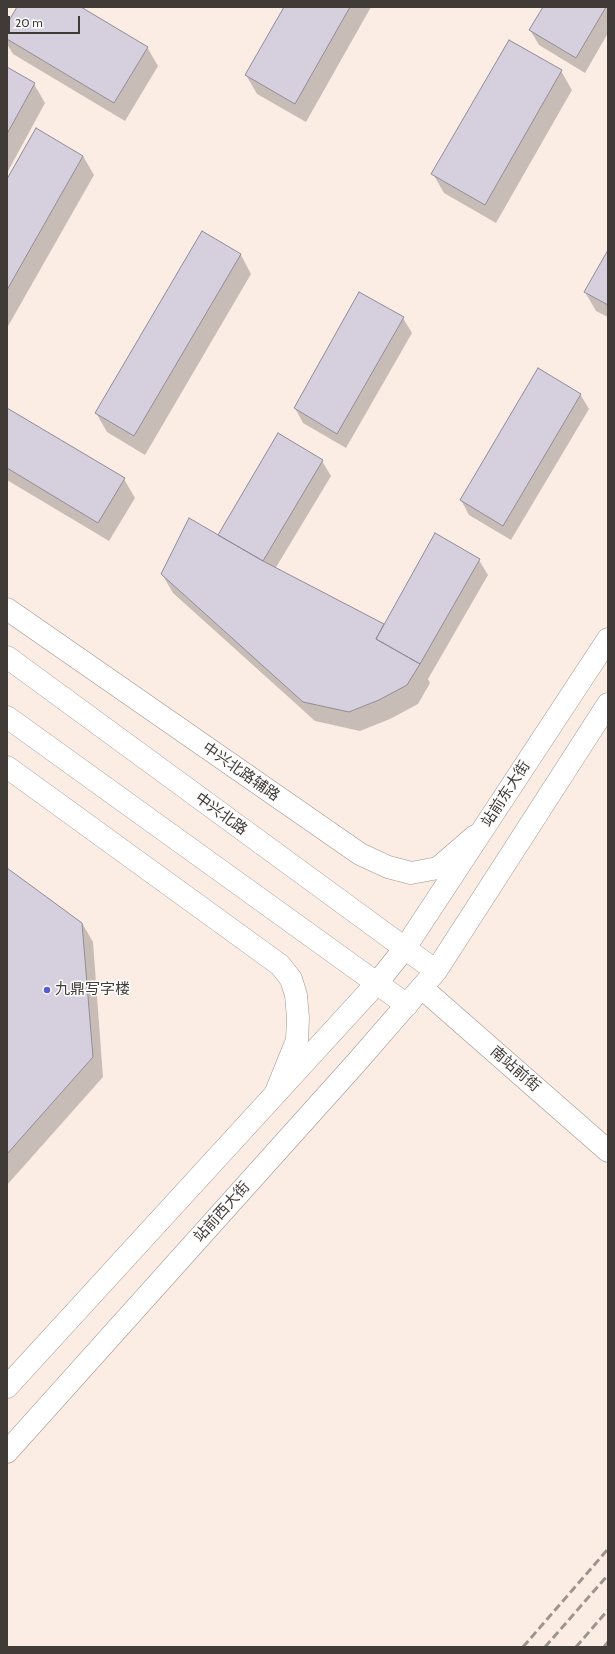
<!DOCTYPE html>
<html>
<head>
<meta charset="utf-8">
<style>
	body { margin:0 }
	#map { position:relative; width:615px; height:1654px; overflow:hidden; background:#fbede4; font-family:Cabin,sans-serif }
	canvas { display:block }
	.frame { position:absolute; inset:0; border:8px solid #413b38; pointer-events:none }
	.scale { position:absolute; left:8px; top:16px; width:72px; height:18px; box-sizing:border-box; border:2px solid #413b38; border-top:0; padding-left:5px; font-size:12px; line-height:14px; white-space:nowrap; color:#413b38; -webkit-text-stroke:3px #fdfdfd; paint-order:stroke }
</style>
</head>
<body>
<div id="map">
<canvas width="615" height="1654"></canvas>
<div class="frame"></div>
<div class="scale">20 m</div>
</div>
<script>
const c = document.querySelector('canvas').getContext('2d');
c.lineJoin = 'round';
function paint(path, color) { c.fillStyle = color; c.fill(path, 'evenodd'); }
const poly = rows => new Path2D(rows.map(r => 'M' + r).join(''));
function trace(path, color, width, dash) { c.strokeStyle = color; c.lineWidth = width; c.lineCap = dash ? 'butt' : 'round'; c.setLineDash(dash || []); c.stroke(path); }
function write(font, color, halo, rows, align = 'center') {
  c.font = font + ' Cabin,"Noto Sans SC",sans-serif'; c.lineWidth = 3; c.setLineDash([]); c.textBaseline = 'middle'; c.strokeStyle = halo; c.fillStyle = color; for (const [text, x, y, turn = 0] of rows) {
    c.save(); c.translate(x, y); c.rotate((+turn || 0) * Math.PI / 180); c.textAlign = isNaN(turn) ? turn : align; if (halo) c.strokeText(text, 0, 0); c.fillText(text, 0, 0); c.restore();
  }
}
paint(poly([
	[19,7,79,7,147,47,158,66,125,121,13,54,7,44,7,26],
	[285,7,371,7,306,122,257,94,246,75],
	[544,7,608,7,608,33,585,73,539,45,530,30],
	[509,41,561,71,572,90,496,223,444,193,433,174],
	[7,68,34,84,45,103,7,173],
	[83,156,94,175,7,328,7,182],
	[202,233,241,255,251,274,145,455,107,432,96,413],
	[608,252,608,317,596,311,585,292],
	[403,318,412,333,346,448,303,423,295,408],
	[580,394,589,409,511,540,469,515,461,500],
	[7,409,124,479,135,498,109,541,7,480],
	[322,461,331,476,275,569,384,626,479,560,488,575,428,679,430,683,418,704,390,719,360,731,315,721,173,593,162,574,219,537],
	[7,870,82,923,93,942,103,1077,7,1185]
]), '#0003');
const building = poly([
	[17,7,81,7,148,47,114,103,7,39,7,24,17,7],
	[284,7,350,7,295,104,245,75,284,7],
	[543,7,606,7,576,58,529,30,543,7],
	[509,40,562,70,485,205,431,174,509,40],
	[7,67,35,83,7,134,7,67],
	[36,128,83,156,7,290,7,179,36,128],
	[202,231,241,254,134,436,95,413,202,231],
	[608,250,608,305,584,292,608,250],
	[359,292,404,317,337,434,294,408,359,292],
	[538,368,581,394,503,526,460,500,538,368],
	[7,408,125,478,98,523,7,468,7,408],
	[278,433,323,460,263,561,218,535,278,433],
	[189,518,263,561,384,624,376,639,420,664,407,685,379,700,349,712,303,702,161,574,189,518],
	[435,533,480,559,420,664,376,639,435,533],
	[7,868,82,923,93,1057,7,1154,7,868]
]);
paint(building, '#d6d0de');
trace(building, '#918b98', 1);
const tertiary = poly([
	[7,609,360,854,388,867,411,873,438,868,475,836],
	[7,767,280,965,291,979,296,995,298,1018,297,1040,276,1092],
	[422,988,608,1151]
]);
const primary = poly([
	[7,657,436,971],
	[7,717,407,1005],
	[7,1387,377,983,405,948,608,639],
	[7,1452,356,1063,436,971,608,704]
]);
trace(tertiary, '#a1938c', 23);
trace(primary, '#a1938c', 23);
trace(tertiary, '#fff', 22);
trace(primary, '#fff', 22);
trace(poly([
	[523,1647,608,1549],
	[545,1647,608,1575],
	[576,1647,608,1610],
	[604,1647,608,1642]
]), '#9e948e', 3, [8, 4]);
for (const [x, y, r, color] of [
	[47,990,4,"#595dd5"]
]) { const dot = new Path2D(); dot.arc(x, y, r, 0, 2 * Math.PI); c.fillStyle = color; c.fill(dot); trace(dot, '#fdfdfd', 1.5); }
write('15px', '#413b38', '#fdfdfd', [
	["中兴北路辅路",241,772,35],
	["站前东大街",506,794,-57],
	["中兴北路",221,814,36],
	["南站前街",515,1069,41],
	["站前西大街",222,1212,-48]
]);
write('15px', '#413b38', '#fdfdfd', [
	["九鼎写字楼",55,990]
], 'left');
</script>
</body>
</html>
